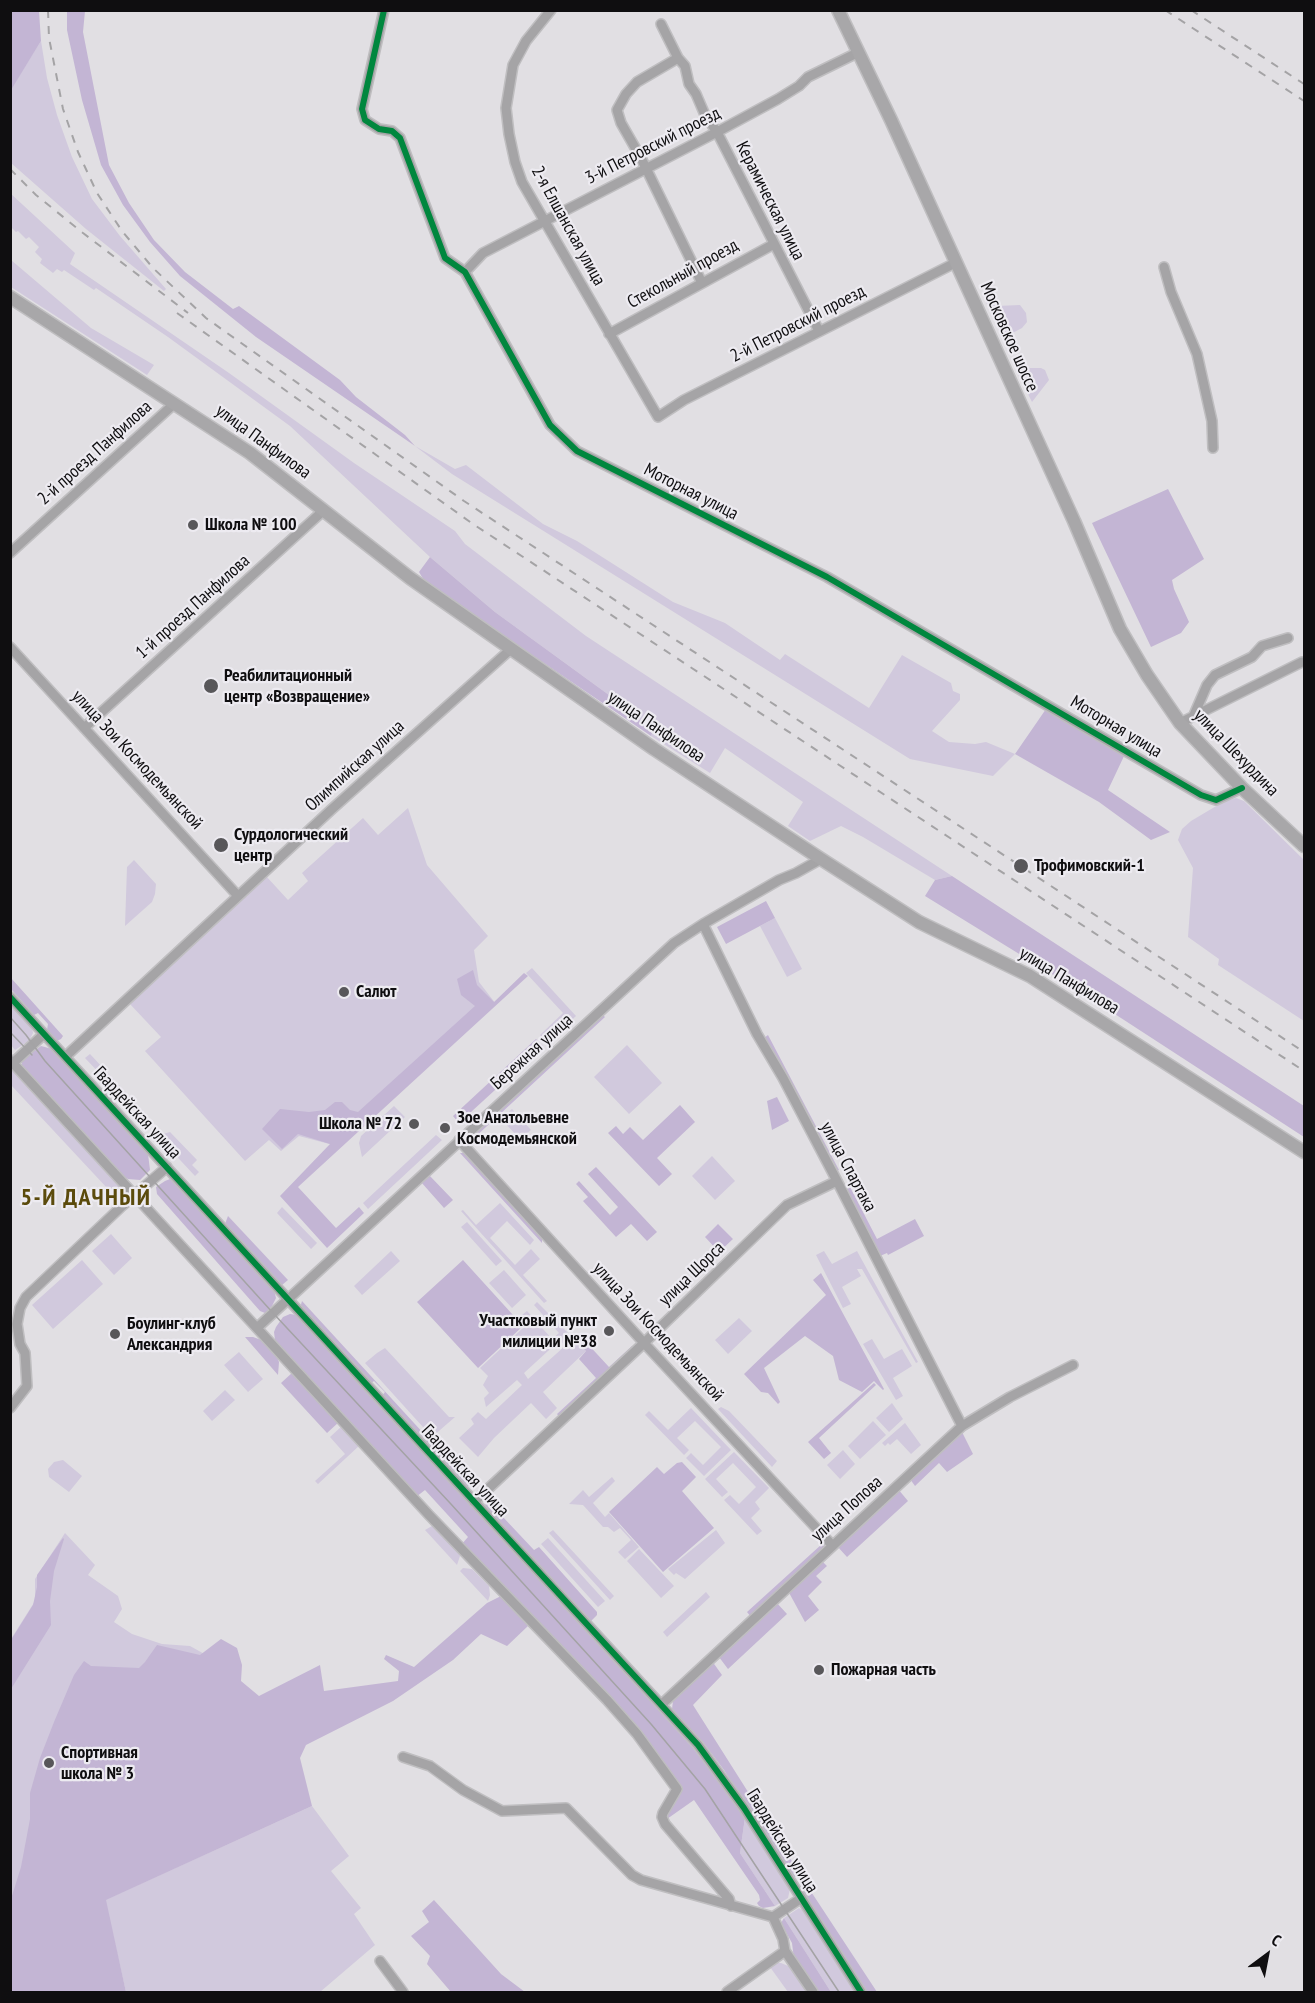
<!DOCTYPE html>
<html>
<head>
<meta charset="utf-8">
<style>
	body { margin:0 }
	#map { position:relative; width:1315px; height:2003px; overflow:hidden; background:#e1dfe3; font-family:"PT Sans Narrow",sans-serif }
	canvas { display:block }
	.frame { position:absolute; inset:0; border:12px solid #0f0e10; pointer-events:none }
	.north { position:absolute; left:1237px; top:1925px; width:60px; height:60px; -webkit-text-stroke:4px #edebf1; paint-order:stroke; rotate:32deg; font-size:16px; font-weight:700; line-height:24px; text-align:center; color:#0f0e10 }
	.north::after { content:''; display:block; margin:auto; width:21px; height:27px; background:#0f0e10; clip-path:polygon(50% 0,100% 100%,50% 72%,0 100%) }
</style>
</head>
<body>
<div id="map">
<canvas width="1315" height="2003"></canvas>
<div class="frame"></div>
<div class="north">С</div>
</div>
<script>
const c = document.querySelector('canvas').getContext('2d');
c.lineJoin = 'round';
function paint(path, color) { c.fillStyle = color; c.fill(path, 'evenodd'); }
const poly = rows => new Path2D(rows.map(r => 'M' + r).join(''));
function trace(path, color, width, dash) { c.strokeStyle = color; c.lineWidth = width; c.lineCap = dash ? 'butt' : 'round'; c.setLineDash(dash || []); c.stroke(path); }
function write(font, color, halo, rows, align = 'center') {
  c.font = font + ' "PT Sans Narrow",sans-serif'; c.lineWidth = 4.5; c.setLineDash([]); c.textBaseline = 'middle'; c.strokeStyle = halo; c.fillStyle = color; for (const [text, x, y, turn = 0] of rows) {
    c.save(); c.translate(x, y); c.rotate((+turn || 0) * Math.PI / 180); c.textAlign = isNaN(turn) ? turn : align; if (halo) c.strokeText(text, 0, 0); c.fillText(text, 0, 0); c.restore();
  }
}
paint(poly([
	[41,41,47,78,57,115,72,157,92,199,120,236,166,289,164,291,86,229,11,163,10,90],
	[10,193,75,253,70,264,229,373,354,463,455,531,465,544,586,636,952,876,935,880,863,837,841,826,810,841,788,826,803,802,725,748,710,773,651,736,653,731,609,695,495,612,430,557,290,426,168,337,96,288,94,290,64,270,62,272,57,269,53,273,40,263,42,259,35,252,39,247,29,237,26,239,18,231,16,232,11,227],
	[11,260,91,328,154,365,147,375,11,287],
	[986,302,997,306,1020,305,1026,313,1027,322,1022,328,1003,338],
	[1017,368,1041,368,1045,370,1049,380,1032,402,1016,370],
	[415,446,455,469,466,465,543,524,577,541,673,602,725,623,780,660,785,654,869,708,902,655,951,683,953,691,960,694,960,700,932,731,949,742,975,744,986,742,1015,754,993,776,910,759,452,474],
	[1236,798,1244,801,1304,860,1304,1021,1218,965,1219,959,1188,937,1193,868,1178,840,1182,829,1191,821,1223,802],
	[408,808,427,865,488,936,474,950,479,982,496,1004,333,1145,299,1136,281,1151,269,1140,245,1161,145,1051,161,1037,129,1003,266,876,288,900,308,881,302,873,363,818,378,835],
	[134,860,156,884,155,894,152,902,125,926,127,867],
	[775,918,802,969,787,977,760,926],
	[532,968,576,1016,547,1043,540,1035,563,1013,526,973],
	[11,1005,32,1028,33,1033,29,1041,15,1050,11,1045],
	[627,1045,662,1083,629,1114,594,1077],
	[90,1054,146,1114,142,1118,85,1058],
	[11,1067,118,1183,122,1188,121,1203,11,1085],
	[394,1106,405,1117,362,1157,359,1143,361,1136],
	[512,1109,531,1130,520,1139,501,1119],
	[157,1128,163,1134,170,1132,197,1160,192,1165,199,1172,195,1176,153,1131],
	[436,1135,442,1140,368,1209,363,1203],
	[712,1156,735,1181,715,1200,692,1176],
	[500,1203,534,1240,530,1245,507,1221,490,1238,515,1265,531,1249,540,1259,523,1275,547,1301,544,1303,461,1211,463,1210,476,1225],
	[282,1207,317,1243,311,1249,277,1213],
	[467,1222,502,1261,496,1266,461,1227],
	[111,1234,132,1258,114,1275,92,1251],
	[391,1251,400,1261,362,1295,354,1286],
	[824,1251,832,1264,857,1251,918,1362,916,1363,862,1269,857,1269,861,1276,842,1287,851,1304,843,1308,816,1255],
	[82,1260,103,1284,53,1329,32,1305],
	[504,1270,526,1295,512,1308,489,1283],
	[537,1302,586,1351,543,1392,557,1408,546,1419,531,1403,494,1438,478,1457,459,1438,474,1424,471,1419,478,1412,486,1419,522,1385,517,1380,486,1407,484,1398,489,1393,483,1385,488,1376,480,1368,524,1327,517,1319,527,1311,552,1339,559,1333,534,1305],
	[560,1340,565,1346,528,1379,524,1373],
	[739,1318,752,1331,728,1354,715,1340],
	[872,1339,884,1359,902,1349,912,1366,893,1378,903,1396,896,1400,863,1344],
	[385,1348,449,1417,455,1417,432,1437,365,1363,377,1353],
	[239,1352,263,1379,248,1392,224,1365],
	[225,1390,235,1400,212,1421,203,1411],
	[892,1403,903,1419,889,1432,876,1418],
	[721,1407,729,1411,777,1461,772,1467,718,1409],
	[691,1408,731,1450,704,1476,686,1458,691,1453,703,1465,721,1447,695,1421,677,1438,689,1450,684,1455,645,1415,649,1411,668,1430],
	[873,1421,886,1435,860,1459,848,1446],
	[905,1423,921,1445,911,1454,897,1439,890,1445,888,1443,885,1446,882,1443],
	[342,1426,360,1445,318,1484,315,1481,345,1454,330,1437],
	[843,1450,855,1464,840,1479,827,1465],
	[734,1452,769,1488,755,1502,760,1509,751,1518,762,1531,757,1535,724,1500,730,1495,739,1504,756,1487,733,1463,716,1479,728,1492,722,1497,705,1479],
	[63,1460,82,1476,69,1492,49,1477,48,1469,54,1462],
	[612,1477,615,1481,593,1503,605,1517,609,1513,639,1547,625,1559,618,1552,631,1540,620,1528,614,1532,608,1527,603,1527,583,1505,569,1504,583,1490,589,1497],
	[432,1526,436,1527,459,1552,460,1556,457,1565,425,1530],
	[553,1530,614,1596,610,1600,549,1533],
	[716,1530,725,1543,685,1579,676,1573,674,1575,668,1569],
	[65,1533,95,1565,88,1575,118,1596,122,1609,114,1622,132,1634,162,1644,190,1646,208,1656,11,1983,11,1639,35,1601,35,1579],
	[548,1538,605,1601,598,1607,541,1544],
	[639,1549,674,1586,661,1598,627,1561],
	[463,1568,472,1569,489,1586,490,1595,488,1601,460,1571],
	[706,1592,710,1597,667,1637,663,1632],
	[312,1806,349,1856,331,1871,361,1908,354,1914,375,1945,320,1992,126,1992,105,1900],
	[745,1817,790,1889,788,1898,775,1906,740,1853],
	[799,1908,802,1910,855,1992,831,1992,784,1918],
	[775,1963,781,1963,793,1968,810,1992,788,1992,770,1967]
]), '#d1c9dd');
paint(poly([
	[11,10,39,11,41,41,11,90],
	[67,11,85,11,83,32,109,165,129,203,154,240,185,272,233,309,239,306,340,380,356,397,405,435,415,446,256,337,180,276,150,242,123,205,101,165,82,100,67,30],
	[1168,489,1204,559,1172,580,1174,589,1189,622,1181,633,1151,647,1092,523],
	[430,557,495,612,609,695,653,731,651,736,425,582,419,572],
	[1046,709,1125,754,1108,790,1170,832,1151,840,1099,802,1015,754],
	[952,876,1304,1106,1304,1137,1081,992,925,896,935,880],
	[766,901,775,918,726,944,717,927],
	[473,970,477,985,494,1002,524,973,528,976,298,1187,336,1228,359,1207,364,1213,327,1248,280,1196,330,1144,298,1134,282,1149,262,1129,280,1109,309,1112,325,1110,335,1102,342,1102,350,1110,358,1112,475,1006,461,995,457,979],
	[11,978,63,1036,61,1039,57,1041,47,1030,48,1024,38,1013,34,1015,11,989],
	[602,1014,605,1017,473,1139,468,1134],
	[768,1035,839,1170,834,1172,764,1038],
	[536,1039,543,1046,459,1123,453,1116],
	[41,1046,52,1049,148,1154,150,1170,140,1180,128,1179,121,1175,26,1072,22,1065,22,1060],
	[777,1097,789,1121,772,1130,767,1101],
	[680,1105,695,1122,657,1158,672,1174,659,1186,608,1133,616,1126,623,1134,630,1127,643,1140],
	[460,1153,467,1153,542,1236,542,1243],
	[596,1167,657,1232,647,1241,631,1224,616,1237,583,1201,588,1197,576,1184,579,1181,610,1215,618,1207,588,1174],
	[429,1175,453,1200,444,1208,421,1182],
	[170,1179,274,1290,276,1298,272,1306,265,1313,260,1311,157,1194,156,1187,165,1181],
	[850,1187,877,1239,915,1219,924,1236,888,1255,887,1253,880,1256,845,1190],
	[228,1216,288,1280,282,1285,225,1224],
	[718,1224,733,1239,719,1252,705,1237],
	[463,1260,523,1326,478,1368,417,1302],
	[821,1273,884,1389,883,1390,874,1381,862,1392,839,1380,833,1356,805,1336,764,1368,780,1402,778,1404,768,1393,761,1392,744,1374,826,1295,813,1280],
	[302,1301,470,1484,465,1489,381,1397,385,1392,374,1381,370,1384,300,1308],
	[290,1314,297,1315,693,1748,745,1817,740,1853,775,1906,763,1908,759,1906,757,1903,760,1900,759,1895,694,1800,667,1819,665,1813,679,1795,678,1782,636,1728,461,1545,468,1537,425,1490,416,1497,275,1340,274,1332,276,1327,283,1317],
	[245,1337,253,1337,264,1341,276,1355,279,1362,278,1375],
	[585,1341,609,1367,632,1346,634,1349,560,1418,557,1414,596,1378,579,1359,586,1351,581,1346],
	[293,1372,339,1422,327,1433,281,1383],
	[874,1383,876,1385,819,1438,831,1453,824,1459,808,1442],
	[961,1430,973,1454,947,1472,939,1463,915,1486,910,1479],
	[682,1462,696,1477,682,1491,714,1528,663,1572,609,1512,657,1467,664,1474,677,1463],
	[898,1489,908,1501,847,1557,837,1546],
	[486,1499,534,1550,539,1547,597,1612,597,1615,590,1622,485,1508],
	[63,1538,64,1539,54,1571,50,1601,51,1625,11,1689,11,1640,33,1605,37,1587,37,1575],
	[822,1544,826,1548,751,1617,747,1612],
	[820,1559,827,1566,816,1576,822,1582,808,1596,819,1610,805,1622,787,1589],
	[501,1596,528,1626,507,1646,481,1634,453,1660,393,1701,306,1745,300,1758,312,1806,106,1900,126,1992,11,1992,11,1899,21,1867,30,1819,30,1793,40,1758,54,1722,74,1675,84,1661,91,1666,139,1668,145,1662,157,1645,200,1655,221,1639,237,1648,242,1665,241,1681,259,1696,320,1665,324,1691,398,1681,399,1671,384,1659,386,1655,414,1667,487,1603],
	[776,1602,787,1614,728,1669,719,1657],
	[712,1661,722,1675,693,1705,800,1874,792,1879,724,1770,702,1741,676,1716,672,1709,673,1701],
	[808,1887,877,1992,866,1992,800,1892],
	[434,1900,501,1974,525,1992,451,1992,427,1964,430,1956,411,1936,429,1922,422,1911],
	[784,1918,831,1992,817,1992,794,1959,792,1943,781,1923]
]), '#c3b5d4');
const minor = poly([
	[384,10,362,109,365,120,379,129,392,131,400,138,445,258,465,272,550,425,577,451,827,577,1201,795,1216,800,1242,788],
	[551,10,526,41,513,65,506,108,509,134,515,162,522,182,658,417,684,400,955,263],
	[661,24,678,58,685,66,689,84,696,94,705,115,717,132,819,331],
	[678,58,637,82,626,94,617,110,621,123,641,158,702,283],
	[1164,267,1171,292,1197,354,1212,421,1213,448],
	[465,272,483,253,717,132,778,99,799,86,808,77,859,52],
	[609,334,774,244],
	[10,553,175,403],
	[10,647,238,896],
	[1194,715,1207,685,1215,675,1252,657,1262,646,1288,638],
	[1180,723,1302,662],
	[84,728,324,510],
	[703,924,757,1034,783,1078,837,1181,962,1426],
	[10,997,698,1745,744,1808,861,1992],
	[65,1057,332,809,511,649],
	[10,1060,429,1515,607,1700,637,1734,677,1789,663,1813,662,1817,665,1824,729,1899,731,1906],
	[13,1063,44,1034],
	[459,1140,644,1343,832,1545],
	[258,1327,674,943,703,924,779,880,796,873,821,859],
	[10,1408,27,1386,25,1353,20,1344,17,1324,20,1308,26,1297,122,1206,167,1167],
	[474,1502,644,1343,787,1205,837,1181],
	[662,1704,962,1426,1010,1397,1073,1365],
	[403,1757,430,1766,463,1790,502,1811,566,1808,632,1875,641,1880,773,1917,783,1939,785,1951,727,1992],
	[773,1917,800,1899],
	[785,1951,813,1992],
	[380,1961,403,1992]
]);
const major = poly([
	[838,10,891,120,1074,521,1120,629,1147,675,1180,723,1242,788,1304,846],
	[10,297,250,453,410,578,654,749,821,859,919,922,1030,976,1304,1152]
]);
trace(minor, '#bfbec0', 12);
trace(major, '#bfbec0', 15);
trace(minor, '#a5a4a6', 9);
trace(major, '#a8a7a9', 12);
trace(poly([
	[10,1017,26,1035,45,1061,273,1313,450,1503,651,1724,705,1789,839,1992],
	[10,1032,32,1055]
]), '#a4a3a5', 1.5);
trace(poly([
	[48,10,49,38,63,109,78,152,97,193,122,231,153,268,206,318,464,501,1304,1052],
	[1165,10,1304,101],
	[1191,10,1304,84],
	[10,169,36,195,83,233,188,313],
	[177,313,473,524,1304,1071]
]), '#a4a3a5', 2, [8, 8]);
trace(poly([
	[384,10,362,109,365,120,379,129,392,131,400,138,445,258,465,272,550,425,577,451,827,577,1201,795,1216,800,1242,788],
	[10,997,698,1745,744,1808,861,1992]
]), '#00873e', 6);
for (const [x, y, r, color] of [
	[193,525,6,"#58575a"],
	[211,686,8,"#58575a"],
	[221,845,8,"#58575a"],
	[1021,866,8,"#58575a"],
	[344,992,6,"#58575a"],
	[414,1124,6,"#58575a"],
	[445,1128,6,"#58575a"],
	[609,1331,6,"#58575a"],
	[115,1334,6,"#58575a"],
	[819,1670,6,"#58575a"],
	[49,1763,6,"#58575a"]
]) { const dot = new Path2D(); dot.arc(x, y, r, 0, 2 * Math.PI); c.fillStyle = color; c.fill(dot); trace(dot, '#edebf1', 2); }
write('18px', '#0f0e10', '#edebf1', [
	["3-й Петровский проезд",653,146,-27],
	["Керамическая улица",770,201,63],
	["2-я Елшанская улица",568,226,61],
	["Стекольный проезд",683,274,-29],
	["2-й Петровский проезд",798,324,-27],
	["Московское шоссе",1009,337,66],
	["улица Панфилова",263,442,36],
	["2-й проезд Панфилова",95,453,-42],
	["Моторная улица",691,492,27],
	["1-й проезд Панфилова",193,607,-42],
	["улица Панфилова",656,727,34],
	["Моторная улица",1116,727,31],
	["улица Шехурдина",1236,753,46],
	["улица Зои Космодемьянской",137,760,47],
	["Олимпийская улица",355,766,-42],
	["улица Панфилова",1069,981,31],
	["Бережная улица",532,1052,-42],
	["Гвардейская улица",137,1113,47],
	["улица Спартака",848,1167,62],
	["улица Щорса",692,1274,-44],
	["улица Зои Космодемьянской",658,1332,47],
	["Гвардейская улица",465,1471,47],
	["улица Попова",847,1509,-42],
	["Гвардейская улица",782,1841,58]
]);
write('bold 18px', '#0f0e10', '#edebf1', [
	["Школа № 100",205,525],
	["Реабилитационный",224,676],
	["центр «Возвращение»",224,697],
	["Сурдологический",234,835],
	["центр",234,856],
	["Трофимовский-1",1034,866],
	["Салют",356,992],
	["Зое Анатольевне",457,1118],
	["Космодемьянской",457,1139],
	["Школа № 72",402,1124,"right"],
	["Участковый пункт",597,1321,"right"],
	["милиции №38",597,1342,"right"],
	["Боулинг-клуб",127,1324],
	["Александрия",127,1345],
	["Пожарная часть",831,1670],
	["Спортивная",61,1753],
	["школа № 3",61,1774]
], 'left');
c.letterSpacing = '1.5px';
write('bold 24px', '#5b4b0c', '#edebf1', [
	["5-Й ДАЧНЫЙ",86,1198]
]);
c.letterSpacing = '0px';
</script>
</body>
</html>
